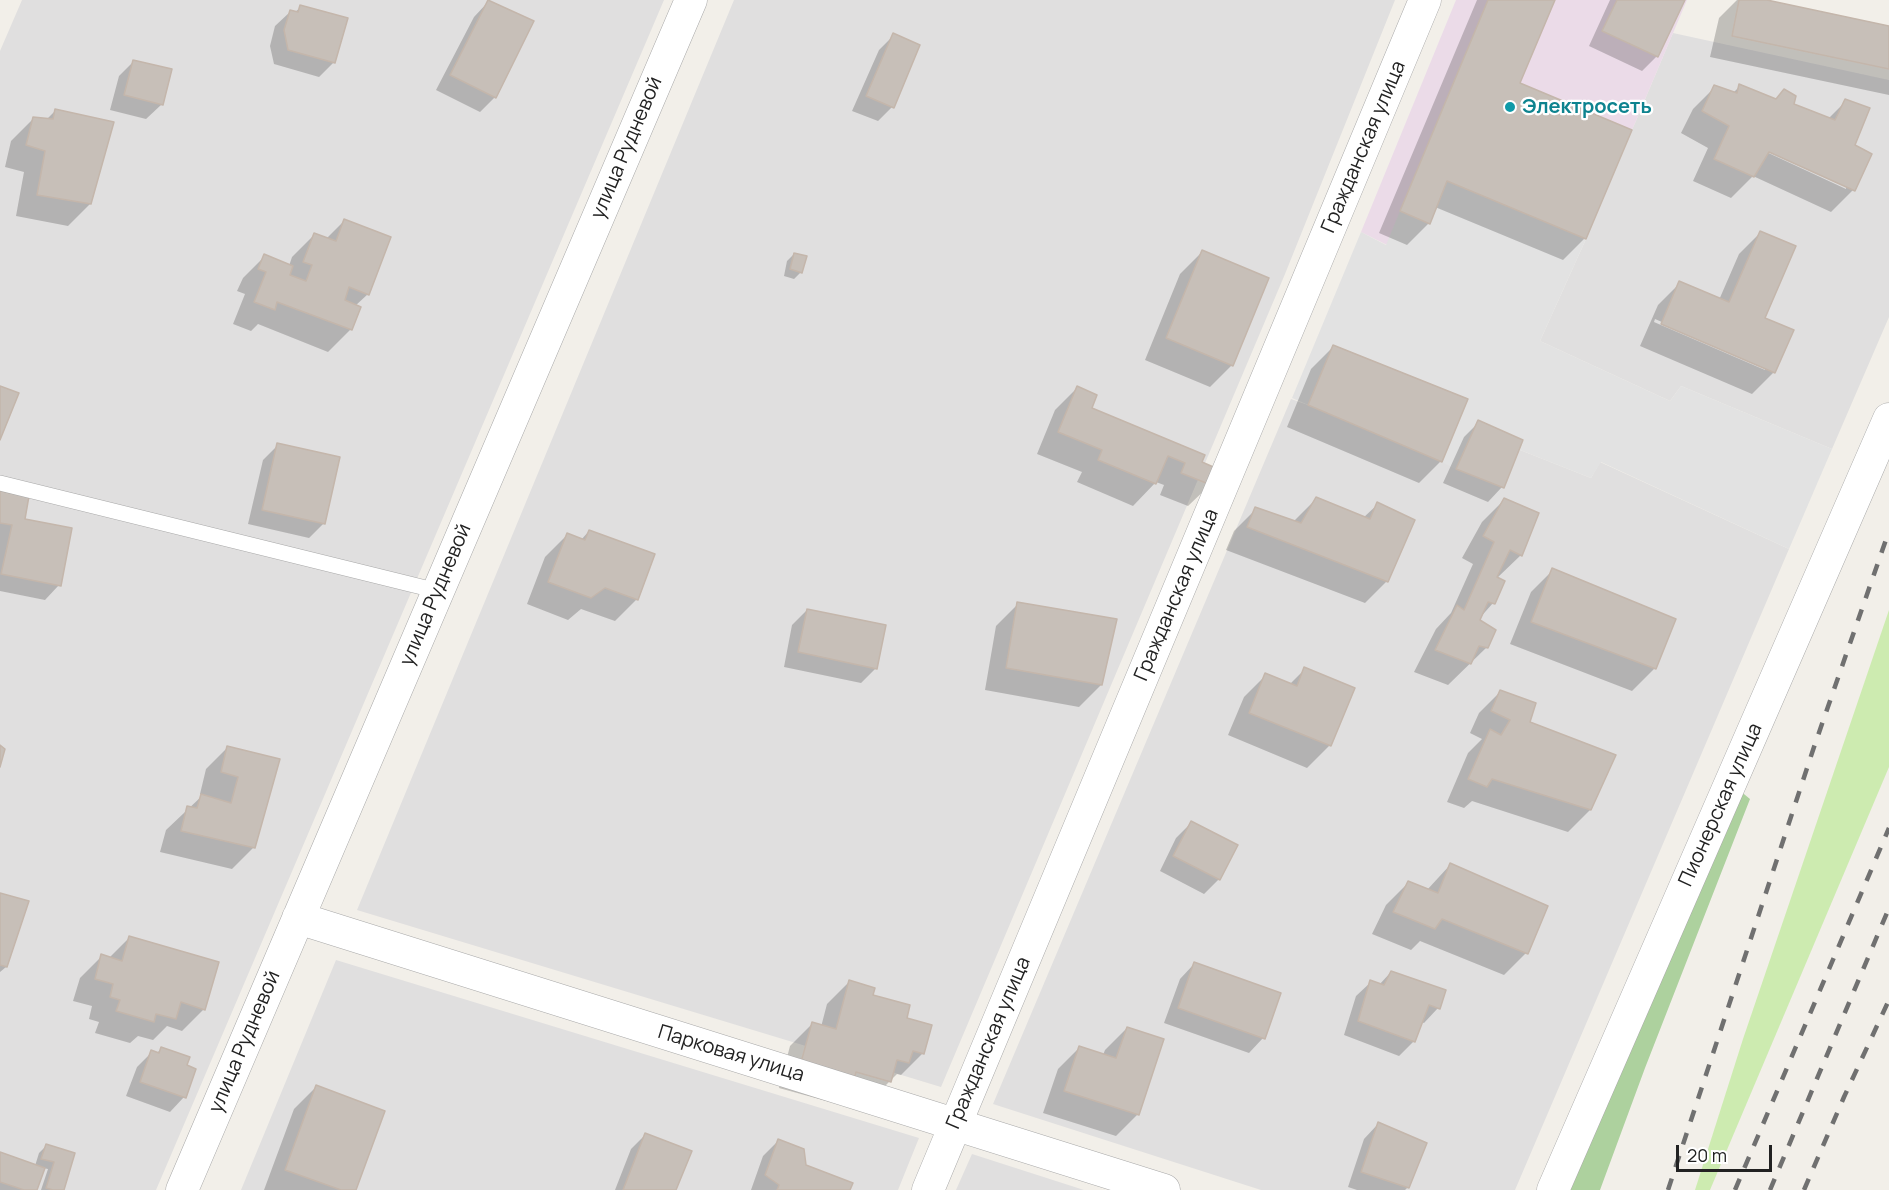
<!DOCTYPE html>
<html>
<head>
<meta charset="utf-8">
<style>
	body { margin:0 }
	#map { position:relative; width:1889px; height:1190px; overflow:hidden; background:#f2efe9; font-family:Manrope,sans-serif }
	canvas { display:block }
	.scale { position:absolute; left:1676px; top:1145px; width:96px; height:27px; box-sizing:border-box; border:3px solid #222; border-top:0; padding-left:8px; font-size:18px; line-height:21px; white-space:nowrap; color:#222; -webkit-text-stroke:4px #fff; paint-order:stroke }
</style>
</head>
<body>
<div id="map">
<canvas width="1889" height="1190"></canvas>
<div class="scale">20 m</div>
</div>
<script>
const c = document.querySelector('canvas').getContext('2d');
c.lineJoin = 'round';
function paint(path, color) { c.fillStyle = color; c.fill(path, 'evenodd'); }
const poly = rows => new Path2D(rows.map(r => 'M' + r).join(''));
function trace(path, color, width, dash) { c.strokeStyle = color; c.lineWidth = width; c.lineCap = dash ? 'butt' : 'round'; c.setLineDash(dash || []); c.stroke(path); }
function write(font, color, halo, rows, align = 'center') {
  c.font = font + ' Manrope,sans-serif'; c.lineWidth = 4.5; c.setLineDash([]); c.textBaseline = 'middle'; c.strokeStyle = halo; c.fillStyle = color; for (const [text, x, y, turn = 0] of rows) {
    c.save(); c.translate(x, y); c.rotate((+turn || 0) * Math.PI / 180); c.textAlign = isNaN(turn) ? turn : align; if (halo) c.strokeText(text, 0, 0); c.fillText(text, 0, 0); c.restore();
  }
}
paint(poly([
	[22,0,664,0,156,1190,0,1190,0,51],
	[734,0,1395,0,1285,274,941,1087,357,910],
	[1673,33,1889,80,1889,317,1832,449,1681,386,1670,401,1540,341,1586,239],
	[1333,345,1468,399,1442,461,1456,468,1478,420,1524,441,1520,450,1591,478,1600,462,1789,549,1515,1190,1261,1190,993,1104,1291,399,1308,405],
	[336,960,919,1138,898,1190,241,1190],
	[972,1154,1084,1190,956,1190]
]), '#e0dfdf');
paint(poly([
	[1456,0,1687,0,1586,239,1447,181,1430,224,1387,245,1361,232]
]), '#ebdbe8');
paint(poly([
	[1889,610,1889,767,1710,1190,1695,1190,1743,1039]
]), '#cdebb0');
paint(poly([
	[1739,790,1750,799,1645,1068,1600,1190,1569,1190]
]), '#add19e');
paint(poly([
	[1447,181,1586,239,1540,341,1670,401,1681,386,1832,449,1789,549,1601,462,1591,478,1520,450,1524,440,1479,420,1456,469,1442,462,1468,399,1333,345,1308,405,1292,398,1361,232,1386,245,1400,211,1430,223]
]), '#e2e2e2');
paint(poly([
	[1477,0,1553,0,1518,84,1585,238,1563,260,1435,207,1429,223,1407,245,1379,233],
	[1610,0,1684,0,1657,56,1642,71,1589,46],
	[1737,0,1760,0,1889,27,1889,95,1710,57,1719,18],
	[488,2,532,21,495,97,480,112,436,90,474,17],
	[301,7,334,62,319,77,274,64,270,46,275,26,290,12,294,13],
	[894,35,892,107,878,121,852,111,879,50],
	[134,61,161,105,146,119,110,110,119,76],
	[1740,86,1775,100,1792,105,1828,119,1846,101,1853,145,1870,154,1853,190,1831,212,1753,176,1731,198,1693,181,1708,148,1681,133,1693,109,1715,87,1733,93],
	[1763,147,1846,186,1846,189,1762,150],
	[55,111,90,204,68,226,16,216,24,172,5,167,11,141,33,119,46,120],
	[344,221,368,294,355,306,359,308,350,330,328,352,258,324,251,331,233,324,245,294,237,291,243,278,265,256,289,266,292,257,314,235,326,239],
	[1761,232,1763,318,1774,372,1752,394,1640,346,1658,305,1680,283,1719,300,1739,254],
	[1655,319,1765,367,1765,370,1654,322],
	[1202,252,1232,365,1210,387,1145,360,1180,274],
	[794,254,801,272,794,279,784,276,787,261],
	[1333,347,1441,461,1419,483,1287,427,1311,369],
	[1077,388,1090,409,1200,463,1210,485,1188,506,1160,495,1164,485,1156,482,1133,506,1077,482,1082,472,1037,454,1055,410],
	[1479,422,1502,487,1488,502,1443,483,1464,437],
	[278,445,324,523,309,538,248,524,263,460],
	[0,492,23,520,59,585,45,600,0,591],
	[1316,499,1363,518,1378,504,1387,581,1365,603,1226,550,1234,531,1256,509,1294,521],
	[1504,500,1521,555,1497,578,1493,603,1478,620,1487,647,1448,685,1414,672,1436,629,1451,613,1473,564,1462,558,1482,522],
	[589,531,637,599,615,621,581,609,568,620,527,604,545,557,567,535,581,540],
	[1553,570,1674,620,1654,669,1632,691,1510,644,1531,592],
	[1018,604,1101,685,1079,707,985,690,996,626],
	[807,610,876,668,861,683,784,667,792,625],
	[1305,669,1353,689,1329,746,1307,768,1228,735,1244,697,1266,675,1289,685],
	[1501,691,1528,723,1590,810,1568,832,1472,801,1464,808,1447,802,1468,753,1482,739,1470,733,1479,713],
	[228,747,278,760,254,847,232,869,160,852,166,830,203,795,200,794,206,769],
	[1191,823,1219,879,1204,894,1160,871,1176,838],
	[1450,865,1526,953,1504,975,1420,941,1411,950,1372,934,1386,905,1408,883,1427,890],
	[0,895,6,967,0,972],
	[129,938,204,1009,182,1031,167,1026,153,1040,138,1036,130,1043,95,1033,99,1022,89,1019,92,1006,73,1001,80,978,102,956,109,958],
	[1194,964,1263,1038,1249,1053,1164,1023,1180,979],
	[1391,972,1438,1008,1424,1023,1421,1022,1414,1041,1399,1056,1344,1035,1356,996,1371,982,1379,985],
	[849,982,905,1019,923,1053,901,1075,897,1074,868,1103,838,1095,830,1102,779,1088,790,1046,812,1024,821,1027,827,1004],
	[1127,1028,1138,1114,1116,1136,1043,1113,1058,1069,1080,1047,1103,1055,1105,1050],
	[162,1048,185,1066,184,1097,170,1112,126,1096,137,1067,152,1052,156,1054],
	[316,1087,354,1190,264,1190,294,1109],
	[1378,1124,1408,1187,1405,1190,1357,1190,1348,1187,1364,1139],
	[645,1135,675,1190,615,1190,631,1149],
	[778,1141,805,1166,849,1190,751,1190,763,1156],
	[46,1146,73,1154,62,1190,41,1190,48,1169,43,1168,36,1190,0,1190,0,1154,35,1166,39,1153]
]), '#0003');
const building = poly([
	[488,0,534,21,496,98,450,75,488,0],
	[1488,0,1555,0,1520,83,1632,130,1586,239,1447,181,1430,224,1400,211,1488,0],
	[1617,0,1685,0,1658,57,1602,31,1617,0],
	[1739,0,1767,0,1889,26,1889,69,1732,36,1739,0],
	[300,5,348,18,335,63,288,50,284,30,290,10,298,12,300,5],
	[893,33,920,45,894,108,866,96,893,33],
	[133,60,172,69,163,105,124,95,133,60],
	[1739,84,1776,99,1784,89,1796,96,1794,104,1835,120,1845,99,1870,108,1855,145,1872,154,1855,191,1769,152,1754,177,1714,159,1729,126,1702,111,1714,85,1737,93,1739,84],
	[55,109,114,122,91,204,37,195,45,151,26,145,33,117,53,119,55,109],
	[344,219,391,237,369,295,349,287,345,300,361,307,352,330,277,302,275,310,254,302,266,272,258,269,264,254,293,266,290,275,306,281,312,265,303,262,314,233,336,241,344,219],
	[1760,231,1796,246,1765,318,1794,330,1775,373,1661,324,1679,281,1729,302,1760,231],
	[1202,250,1269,278,1233,366,1166,338,1202,250],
	[794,253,807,256,802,273,790,269,794,253],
	[1333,345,1468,399,1442,462,1308,405,1333,345],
	[0,386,19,393,0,440,0,386],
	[1077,386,1097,395,1092,408,1205,455,1202,462,1218,469,1211,485,1181,473,1185,463,1168,456,1156,484,1098,460,1102,450,1058,432,1077,386],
	[1478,420,1523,440,1504,488,1456,469,1478,420],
	[277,443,340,457,325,524,262,510,277,443],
	[0,491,29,496,25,519,72,528,61,586,1,574,12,525,0,523,0,491],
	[1316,497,1370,519,1377,502,1415,520,1388,582,1247,527,1255,507,1301,523,1316,497],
	[1504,498,1539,513,1522,556,1510,550,1497,577,1505,581,1495,604,1488,602,1480,620,1496,630,1488,648,1479,646,1471,664,1435,650,1457,605,1464,610,1494,542,1483,536,1504,498],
	[589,530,655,554,638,600,605,588,591,598,548,582,567,533,585,540,589,530],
	[1552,568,1676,619,1656,669,1531,622,1552,568],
	[1017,602,1117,619,1102,685,1006,668,1017,602],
	[807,609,886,625,877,669,798,652,807,609],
	[1304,667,1355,688,1331,746,1249,713,1265,673,1297,686,1304,667],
	[1500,690,1536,703,1530,722,1616,755,1591,810,1492,779,1487,787,1468,779,1490,729,1501,735,1510,720,1491,711,1500,690],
	[0,745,5,749,0,767,0,745],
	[227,746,280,759,255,848,181,831,187,806,197,808,201,794,231,803,238,777,221,772,227,746],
	[1191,821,1238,845,1220,880,1173,856,1191,821],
	[1450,863,1548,906,1528,954,1442,919,1435,929,1393,912,1408,881,1438,893,1450,863],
	[0,893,29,901,7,967,0,965,0,893],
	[129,936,219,962,205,1010,181,1002,176,1019,156,1014,154,1022,116,1011,120,1000,110,997,113,984,95,979,101,954,122,961,129,936],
	[1194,962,1281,993,1265,1039,1178,1008,1194,962],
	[1391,971,1446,990,1440,1009,1429,1005,1415,1042,1358,1021,1370,980,1384,985,1391,971],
	[849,980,875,988,873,995,910,1005,907,1018,932,1025,924,1054,913,1051,909,1063,897,1060,891,1082,856,1072,854,1081,800,1066,812,1022,836,1029,849,980],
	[1127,1027,1164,1039,1139,1115,1064,1091,1079,1046,1116,1058,1127,1027],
	[161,1047,190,1057,187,1065,196,1069,186,1098,140,1082,151,1050,159,1053,161,1047],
	[316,1085,385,1111,356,1190,341,1190,285,1170,316,1085],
	[1378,1122,1427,1143,1409,1188,1361,1172,1378,1122],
	[645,1133,692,1151,676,1190,623,1190,645,1133],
	[778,1139,804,1149,806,1165,853,1183,850,1190,777,1190,779,1185,765,1175,778,1139],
	[46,1144,75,1153,64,1190,53,1190,46,1188,54,1162,41,1159,46,1144],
	[0,1152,45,1168,37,1190,24,1190,0,1182,0,1152]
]);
paint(building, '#c7bfb8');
trace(building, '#c4b6ab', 1.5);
const lane = poly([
	[0,483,438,591]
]);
const street = poly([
	[298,918,1164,1190],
	[182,1190,691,0],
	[928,1190,1425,0],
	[1553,1190,1889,419]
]);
trace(lane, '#a9a9a9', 16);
trace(street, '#a9a9a9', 33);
trace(lane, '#fff', 15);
trace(street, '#fff', 32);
trace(poly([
	[1668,1190,1814,747,1889,531],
	[1735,1190,1889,828],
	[1770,1190,1889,908],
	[1804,1190,1844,1097,1889,1000]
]), '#707070', 4.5, [12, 12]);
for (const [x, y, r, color] of [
	[1510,107,6,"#0f9aa8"]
]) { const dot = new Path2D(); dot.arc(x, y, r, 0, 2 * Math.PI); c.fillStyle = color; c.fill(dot); trace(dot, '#fff', 2); }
write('bold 20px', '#0d838f', '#fff', [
	["Электросеть",1522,107]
], 'left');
write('20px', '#222', '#fff', [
	["Гражданская улица",1364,147,-67],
	["улица Рудневой",627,148,-67],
	["улица Рудневой",436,595,-67],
	["Гражданская улица",1177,595,-67],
	["Пионерская улица",1721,805,-66],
	["улица Рудневой",245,1042,-67],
	["Гражданская улица",989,1043,-67],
	["Парковая улица",731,1054,17]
]);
</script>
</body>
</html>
